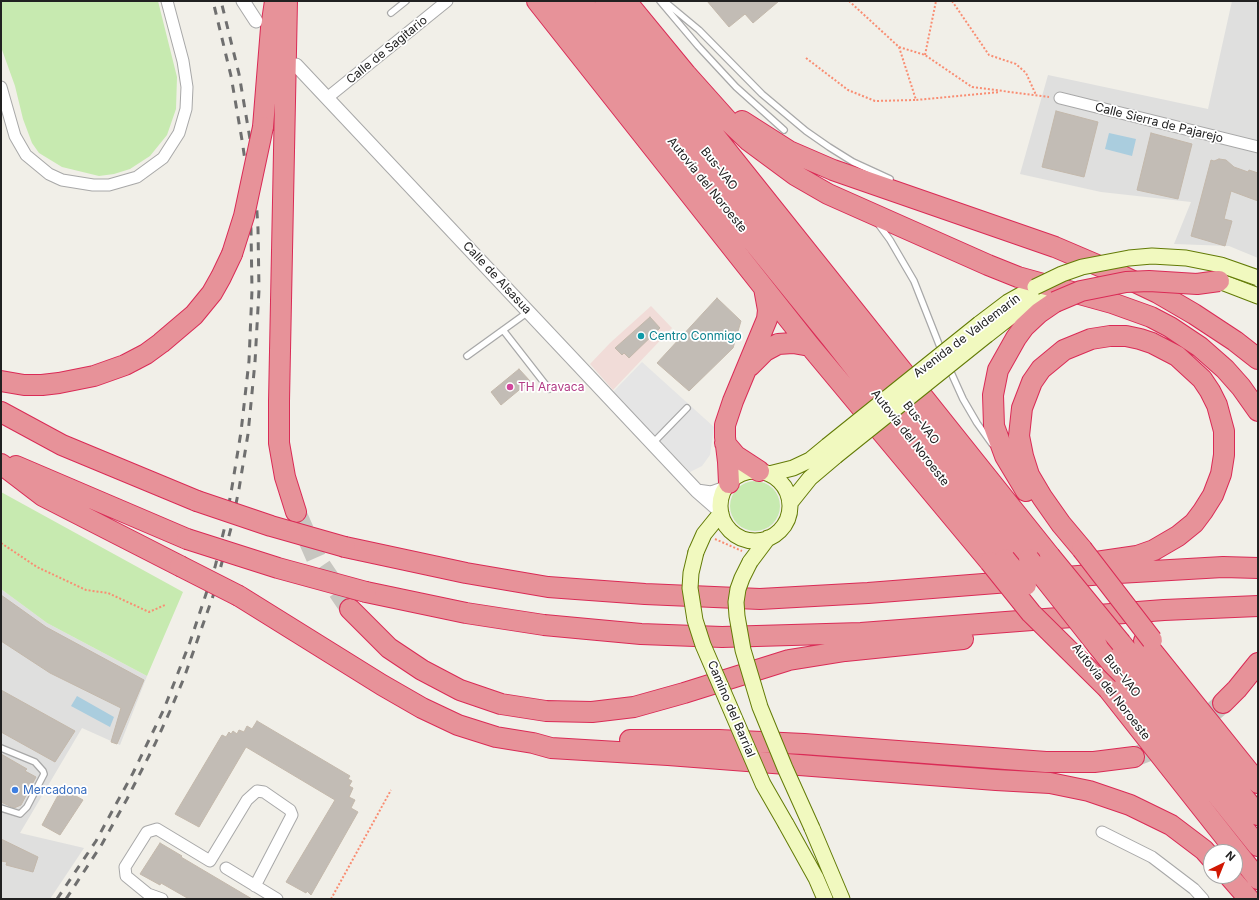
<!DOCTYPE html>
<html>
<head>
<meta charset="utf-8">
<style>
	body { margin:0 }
	#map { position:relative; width:1259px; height:900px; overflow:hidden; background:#f1efe8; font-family:Inter,sans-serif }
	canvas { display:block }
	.frame { position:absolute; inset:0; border:2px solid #212121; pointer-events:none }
	.north { position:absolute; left:1203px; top:844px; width:40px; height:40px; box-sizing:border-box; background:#fff; border:1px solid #a6a6a6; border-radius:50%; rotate:43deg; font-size:11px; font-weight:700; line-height:16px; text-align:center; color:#212121 }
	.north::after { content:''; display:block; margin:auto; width:14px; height:18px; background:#d11702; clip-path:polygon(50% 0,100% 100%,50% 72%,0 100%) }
</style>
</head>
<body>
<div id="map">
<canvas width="1259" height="900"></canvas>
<div class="frame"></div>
<div class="north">N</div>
</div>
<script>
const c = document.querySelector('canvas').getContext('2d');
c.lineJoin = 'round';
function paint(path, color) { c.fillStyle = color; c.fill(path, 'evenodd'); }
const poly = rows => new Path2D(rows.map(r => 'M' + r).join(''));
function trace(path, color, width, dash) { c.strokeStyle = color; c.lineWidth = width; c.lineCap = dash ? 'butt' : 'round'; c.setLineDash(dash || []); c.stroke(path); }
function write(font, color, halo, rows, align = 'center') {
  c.font = font + ' Inter,sans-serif'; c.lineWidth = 3.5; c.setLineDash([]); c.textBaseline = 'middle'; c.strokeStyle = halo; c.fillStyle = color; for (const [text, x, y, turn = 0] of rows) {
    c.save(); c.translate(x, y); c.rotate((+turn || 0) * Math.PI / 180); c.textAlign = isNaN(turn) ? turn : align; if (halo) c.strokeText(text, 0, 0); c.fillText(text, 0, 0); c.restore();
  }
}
paint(poly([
	[1232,1,1258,1,1258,258,1229,246,1174,244,1191,202,1101,192,1020,174,1048,75,1208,109],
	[1,589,47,623,147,676,120,745,82,728,20,833,84,848,50,899,1,899]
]), '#dfdfde');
paint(poly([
	[651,306,672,328,613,390,590,364,610,343]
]), '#f1dcd8');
paint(poly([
	[1,1,158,1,177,77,176,109,167,135,150,156,130,169,114,174,99,176,62,167,39,153,32,143,23,119,15,86,1,47],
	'730 506a25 25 0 1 1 50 0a25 25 0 1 1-50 0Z',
	[1,492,183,592,147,676,47,623,1,589]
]), '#c7eab0');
paint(poly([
	[642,362,714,427,710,455,702,466,690,472,612,393]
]), '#e5e5e5');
paint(poly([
	[1109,133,1136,139,1132,156,1105,149],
	[77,696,114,717,110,727,71,706]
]), '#aacdde');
const building = poly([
	[707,1,779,1,753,23,745,14,729,27,707,1],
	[1056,111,1098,122,1084,177,1042,167,1056,111],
	[1151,133,1192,144,1178,199,1137,190,1151,133],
	[1219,159,1226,160,1234,167,1248,172,1249,170,1258,173,1258,201,1231,191,1224,219,1232,221,1225,246,1191,236,1211,160,1214,161,1219,159],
	[717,298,741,321,733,348,689,391,657,363,717,298],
	[650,317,660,328,629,358,624,353,622,355,615,348,650,317],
	[519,369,530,381,501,405,491,392,519,369],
	[1,595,46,627,144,680,117,744,111,742,121,708,50,673,1,641,1,595],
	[1,690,75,731,55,762,1,732,1,690],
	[257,721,350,776,348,779,352,781,349,786,353,788,349,797,355,800,351,808,358,812,311,895,307,891,306,893,286,882,335,800,246,747,199,827,175,814,222,735,226,737,229,732,231,734,233,731,237,734,239,730,244,732,247,726,252,729,257,721],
	[1,754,27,769,25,771,36,777,21,805,14,808,1,802,1,754],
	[62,788,83,800,60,835,42,825,62,788],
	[1,839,38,857,33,872,6,865,7,862,1,861,1,839],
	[160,843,182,856,181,857,252,899,189,899,161,883,160,885,140,874,160,843]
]);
paint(building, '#c2bcb5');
trace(building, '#c3b8ab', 1);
trace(poly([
	[296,512,317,560,350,609],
	[1134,757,1162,746,1181,736,1198,725,1223,703]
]), '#c7c6c0', 20, [20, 10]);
const service = poly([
	[660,1,698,46,736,87,784,130],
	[664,1,699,30,762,94,806,131,829,147,853,162,890,179],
	[391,13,406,1],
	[879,225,890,240,914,281,942,352],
	[503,330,549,389],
	[467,356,528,312],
	[949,368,963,399,977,423,992,444],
	[652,444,687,408],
	[1,748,35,762,43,771,44,774,27,807,20,814,1,808]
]);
const minor = poly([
	[1,87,15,136,26,155,49,174,62,180,93,185,109,185,137,177,163,158,179,133,186,109,187,87,183,61,167,1],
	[327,98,447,1],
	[1060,98,1258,147],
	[1102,832,1152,857,1194,889,1203,899],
	[226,868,277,899],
	[162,899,148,894,126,876,125,867,147,832,157,829,210,861,247,800,257,791,264,792,290,810,292,815,255,886]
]);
const tertiary = poly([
	[243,1,256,21],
	[296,65,697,491,721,512],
	[697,491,711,493,725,488]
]);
const secondary = poly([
	[1219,281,1258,296],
	[979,324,1008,302,1035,287],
	[987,335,1010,317,1033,303,1048,295],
	'720 506a35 35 0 1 1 70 0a35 35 0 1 1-70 0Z',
	[769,474,793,468,810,460,827,446],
	[790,503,810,478,836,456],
	[696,552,704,534,721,513],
	[750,562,768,538],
	[786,824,816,878,825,899],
	[812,828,842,899]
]);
const motorway = poly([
	[287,1,279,401,279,443,285,477,296,512],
	[537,1,810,346,990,562],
	[558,1,831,338,1005,559],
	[581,1,716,166,1029,559],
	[605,1,707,126,1050,556],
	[626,1,686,74,728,121,749,141,795,175,828,194,988,265,1018,277,1112,303,1151,317,1170,327,1200,347,1225,369,1241,387,1258,411],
	[742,121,789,151,833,170,1055,247,1116,273,1158,293,1194,314,1235,341,1258,359],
	[263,127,271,28,275,1],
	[750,366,765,351,778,344,793,343,810,346],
	[1,381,24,385,42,385,59,383,94,376,125,365,146,354,161,343,194,315,212,293,221,277,232,254],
	[1,412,62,445,197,501],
	[725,443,736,456,759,471],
	[1,464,43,496,180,566],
	[16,466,187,539],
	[729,483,728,462,725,437,725,425,733,401,767,319,768,310,764,288],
	[1026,491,1005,456,994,426,993,395,998,370,1016,338,1024,327,1039,313,1055,302],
	[345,547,466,573,548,587,645,594,760,599,868,593,1022,581],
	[1082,549,1061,524,1042,497,1029,475,1023,456,1019,436,1022,408,1032,382,1041,369,1064,350,1091,339,1110,336,1126,336,1140,339,1152,343,1177,356,1202,379,1210,391,1217,405,1224,431,1224,455,1221,474,1213,495,1203,511,1194,523,1178,536,1154,550,1137,556,1096,562],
	[1052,578,1118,573,1223,567,1258,568],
	[366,592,466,613,544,625,641,634,722,637,861,633,1164,610,1258,606],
	[239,596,382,685,422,708,458,725,496,737,533,743,551,748,668,755,996,780,1050,783,1089,791,1130,805,1171,825,1204,850,1211,858],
	[350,609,389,648,422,670,460,690,501,704,546,711,592,712,634,707,684,693,789,660,845,651,963,639],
	[1144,641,1258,783],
	[1121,643,1258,815],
	[1097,645,1258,846],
	[1108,689,1258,879],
	[1223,703,1237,689,1258,663],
	[630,740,719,740,804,744,1046,762,1094,762,1134,757],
	[1229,876,1249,899]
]);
trace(service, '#a8a8a8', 8);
trace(minor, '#a8a8a8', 13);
trace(tertiary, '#a8a8a8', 15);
trace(secondary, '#637b06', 17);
trace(motorway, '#da2b56', 22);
trace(poly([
	[849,1,899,47,925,55,972,87,1049,97],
	[952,1,989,55,1016,64,1026,73,1036,95],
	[899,47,916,100,1000,92],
	[925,55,936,1],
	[806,58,848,90,875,101,916,100],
	[715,539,742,551],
	[1,543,37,567,86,590,108,593,149,612,165,605],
	[331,899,391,790]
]), '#f98d72', 2, [2, 2]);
trace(service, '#fff', 5.5);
trace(minor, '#fff', 11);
trace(tertiary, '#fff', 13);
trace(secondary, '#f1f9bf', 15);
trace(motorway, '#e79299', 20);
trace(poly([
	[57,899,96,841,109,817,133,773,164,709,190,642,215,567,225,526,232,487,241,432,249,361,252,290,251,230,248,181,242,140,231,76,213,1],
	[66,899,102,844,127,799,155,744,170,711,184,678,213,596,231,528,239,489,248,434,255,362,259,290,258,229,255,180,250,139,239,74,221,1]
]), '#6f6f6f', 3, [8, 8]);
const secondaryBridge = poly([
	[1035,287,1062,274,1082,267,1129,258,1152,256,1186,258,1221,265,1258,278],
	[827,446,979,324],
	[836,456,987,335],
	[696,552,691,573,690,588,695,620,703,645,763,784,786,824],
	[750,562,742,578,738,589,736,602,737,616,743,650,760,707,785,768,812,828]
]);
const motorwayBridge = poly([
	[232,254,244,216,263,127],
	[1055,302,1081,291,1126,282,1149,281,1197,284,1219,281],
	[197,501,271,526,345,547],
	[187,539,278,568,366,592],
	[1082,549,1152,640],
	[1050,556,1121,643],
	[1005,559,1026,585],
	[1029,559,1097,645],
	[990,562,1031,613,1108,689],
	[180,566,239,596]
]);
trace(secondaryBridge, '#637b06', 17, []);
trace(motorwayBridge, '#da2b56', 22, []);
trace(secondaryBridge, '#f1f9bf', 15);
trace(motorwayBridge, '#e79299', 20);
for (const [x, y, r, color] of [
	[641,336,4,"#0f9aa8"],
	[510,387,4,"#d1479c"],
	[15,790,4,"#3f7fe0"]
]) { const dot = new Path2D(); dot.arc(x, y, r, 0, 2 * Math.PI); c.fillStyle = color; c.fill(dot); trace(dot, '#fff', 1.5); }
write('12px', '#212121', '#fff', [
	["Calle de Sagitario",387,50,-39],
	["Calle Sierra de Pajarejo",1159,123,14],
	["Bus-VAO",719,169,51],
	["Autovía del Noroeste",707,185,51],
	["Calle de Alsasua",497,278,47],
	["Avenida de Valdemarín",967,336,-37],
	["Bus-VAO",921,423,52],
	["Autovía del Noroeste",910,438,52],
	["Bus-VAO",1122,676,51],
	["Autovía del Noroeste",1111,692,52],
	["Camino del Barrial",731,709,67]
]);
write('12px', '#0d838f', '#fff', [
	["Centro Conmigo",649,336]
], 'left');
write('12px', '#b23c85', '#fff', [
	["TH Aravaca",518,387]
], 'left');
write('12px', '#366cbe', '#fff', [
	["Mercadona",23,790]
], 'left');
</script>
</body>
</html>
